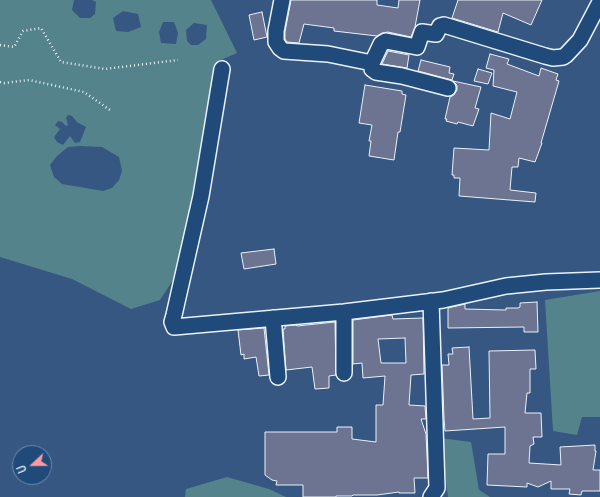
<!DOCTYPE html>
<html>
<head>
<meta charset="utf-8">
<style>
	body { margin:0 }
	#map { position:relative; width:600px; height:497px; overflow:hidden; background:#365781; font-family:Delius,sans-serif }
	canvas { display:block }
	.north { position:absolute; left:12px; top:445px; width:40px; height:40px; box-sizing:border-box; background:#1f4a7a; border:1px solid #6f8dac; border-radius:50%; rotate:248deg; font-size:11px; font-weight:700; line-height:16px; text-align:center; color:#e8f1f8 }
	.north::after { content:''; display:block; margin:auto; width:14px; height:18px; background:#ff9aa2; clip-path:polygon(50% 0,100% 100%,50% 72%,0 100%) }
</style>
</head>
<body>
<div id="map">
<canvas width="600" height="497"></canvas>
<div class="north">U</div>
</div>
<script>
const c = document.querySelector('canvas').getContext('2d');
c.lineJoin = 'round';
function paint(path, color) { c.fillStyle = color; c.fill(path, 'evenodd'); }
const poly = rows => new Path2D(rows.map(r => 'M' + r).join(''));
function trace(path, color, width, dash) { c.strokeStyle = color; c.lineWidth = width; c.lineCap = dash ? 'butt' : 'round'; c.setLineDash(dash || []); c.stroke(path); }
paint(poly([
	[0,0,74,0,72,10,80,18,90,18,95,14,96,2,92,0,211,0,237,53,219,61,204,157,181,268,160,300,131,309,72,279,0,257],
	[123,11,138,14,141,27,128,32,116,31,113,18],
	[163,22,174,22,178,33,176,44,161,43,159,32],
	[194,23,207,25,206,39,198,45,191,45,187,41,186,30],
	[68,115,72,116,77,122,86,127,80,142,75,143,70,136,63,145,57,142,54,137,60,129,55,125,58,121,62,122,66,126,68,125,66,118],
	[81,146,102,147,119,157,122,171,119,180,112,188,103,191,62,184,54,177,50,165,57,156,68,147],
	[600,291,600,417,582,417,577,435,553,431,545,300],
	[440,438,471,442,479,490,490,497,448,497],
	[227,477,269,489,286,497,185,497,186,489]
]), '#55838c');
const building = poly([
	[291,0,377,0,377,5,398,8,399,0,420,0,415,27,411,37,388,32,382,33,377,36,334,31,334,28,304,24,299,43,287,42,285,39,285,32,291,0],
	[458,0,542,0,531,25,503,13,498,32,452,18,458,0],
	[262,12,267,37,254,40,249,15,262,12],
	[388,51,409,55,407,68,382,64,388,51],
	[490,54,509,59,507,64,539,76,541,68,558,74,556,80,559,81,541,143,542,143,535,162,519,158,518,167,512,167,510,190,536,193,535,202,459,196,460,178,454,178,454,175,452,175,454,148,489,150,491,113,510,119,517,92,493,86,494,70,486,68,490,54],
	[421,60,450,67,449,73,454,74,452,80,418,71,421,60],
	[478,69,492,73,488,84,474,81,478,69],
	[453,81,481,87,475,108,479,109,473,126,458,122,457,124,446,121,447,119,445,119,450,97,454,95,457,90,457,85,453,81],
	[365,85,402,91,402,94,406,95,400,132,398,132,394,160,369,156,371,141,369,141,372,125,359,123,365,85],
	[274,249,276,264,244,269,241,253,274,249],
	[537,302,538,332,524,332,524,327,448,328,448,308,465,304,465,309,506,310,506,308,518,308,520,307,520,303,537,302],
	[392,315,393,319,423,318,424,374,411,375,409,405,425,406,426,419,421,419,426,434,428,478,414,478,415,493,399,493,399,492,377,495,353,495,352,496,336,496,336,497,303,497,303,485,276,485,277,481,272,480,265,475,265,432,337,432,337,427,352,427,352,439,376,442,376,405,383,405,385,376,363,378,362,363,353,364,353,320,392,315],
	[405,338,406,363,381,363,378,339,405,338],
	[335,322,336,375,329,376,329,388,315,389,312,367,286,370,283,329,285,329,285,326,296,325,297,326,335,322],
	[264,328,269,375,259,376,256,357,244,359,244,354,241,355,238,330,264,328],
	[469,347,473,419,490,418,489,351,535,350,536,369,530,369,530,393,527,393,525,413,541,413,542,437,533,437,534,444,530,446,529,463,561,465,560,447,595,445,595,451,596,451,593,470,600,470,600,491,582,491,581,495,569,494,570,489,551,489,551,481,538,487,527,483,527,487,487,485,488,454,505,454,505,427,445,431,444,418,442,365,449,365,448,354,453,354,452,348,469,347]
]);
paint(building, '#6d7491');
trace(building, '#e8f1f8', 1);
const street = poly([
	[282,0,276,31,276,42,280,48,284,51,328,54,372,63],
	[222,69,201,196,174,315,172,322,174,327,344,312,443,300,506,286,546,282,600,280],
	[448,88,402,76,376,72,372,69,372,63,381,44,384,42,386,41,417,47,422,32,436,34,440,26,444,25,545,56,553,58,563,57,566,55,580,40,600,2],
	[344,312,344,373],
	[273,318,278,377],
	[431,497,437,488,431,301]
]);
trace(street, '#e8f1f8', 18);
trace(poly([
	[0,45,14,47,23,31,41,28,61,62,105,69,178,60],
	[0,82,4,83,29,80,84,92,110,110]
]), '#e8f1f8', 2.5, [1, 3]);
trace(street, '#1f4a7a', 15);
</script>
</body>
</html>
